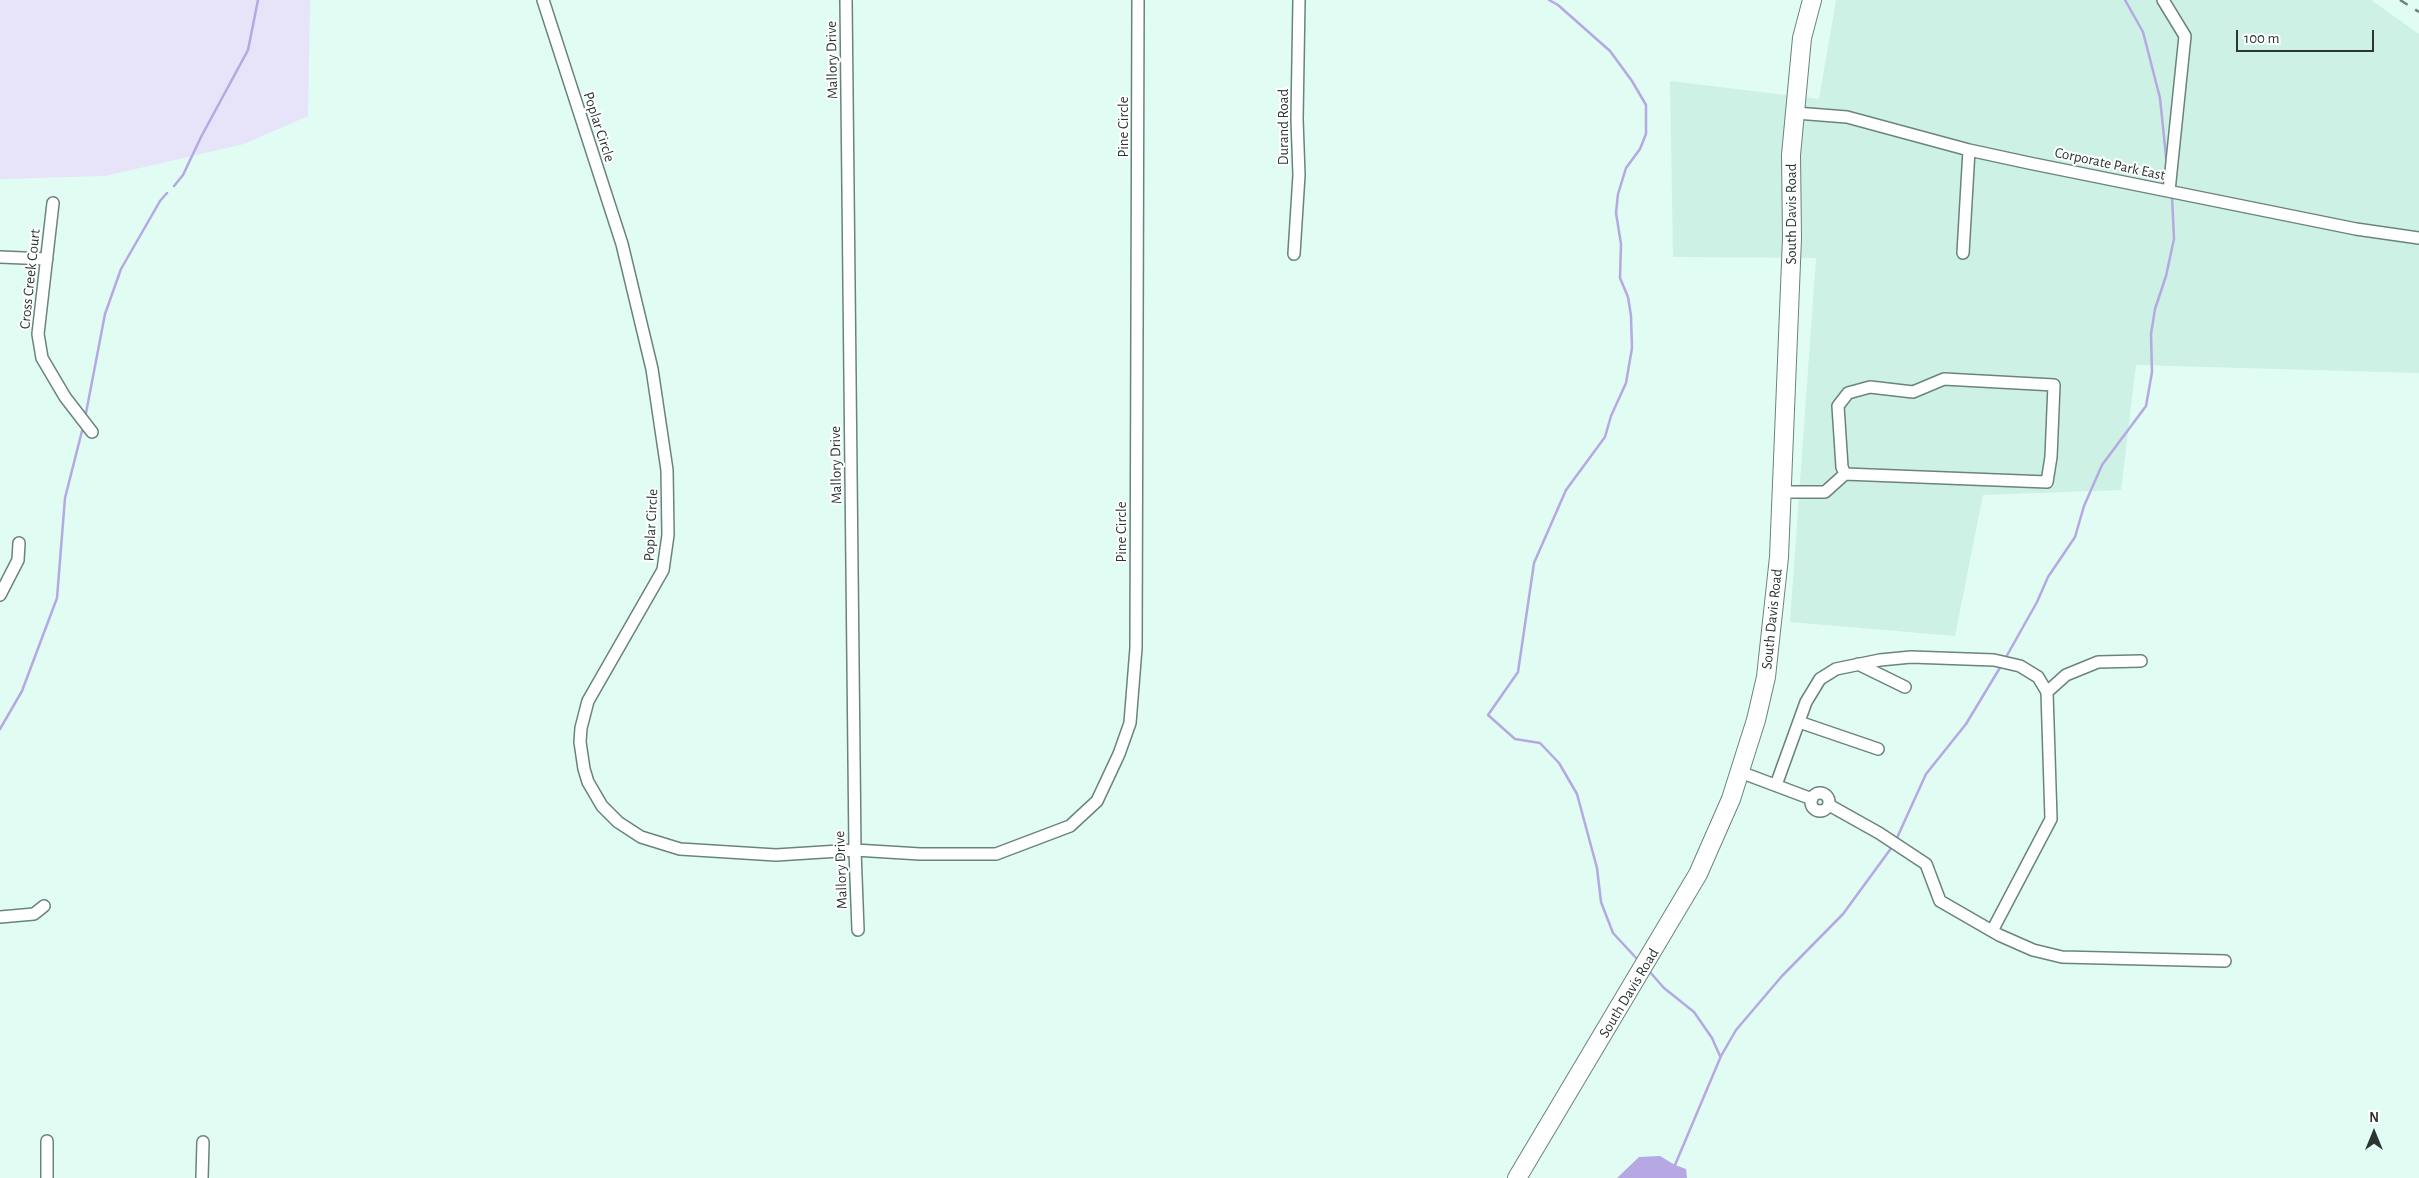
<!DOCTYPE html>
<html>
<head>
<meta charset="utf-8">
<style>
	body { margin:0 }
	#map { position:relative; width:2419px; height:1178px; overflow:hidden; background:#e1fcf3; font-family:"Alegreya Sans",sans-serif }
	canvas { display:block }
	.north { position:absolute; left:2349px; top:1108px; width:50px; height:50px; -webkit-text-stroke:4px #fff; paint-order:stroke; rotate:0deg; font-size:14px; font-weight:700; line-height:20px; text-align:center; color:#2b3632 }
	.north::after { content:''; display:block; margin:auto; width:18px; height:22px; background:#2b3632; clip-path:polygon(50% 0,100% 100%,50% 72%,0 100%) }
	.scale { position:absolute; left:2236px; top:30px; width:138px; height:22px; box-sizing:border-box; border:2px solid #2b3632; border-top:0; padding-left:6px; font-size:15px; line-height:18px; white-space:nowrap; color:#2b3632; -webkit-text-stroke:4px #fff; paint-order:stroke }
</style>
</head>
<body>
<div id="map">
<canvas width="2419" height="1178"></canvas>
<div class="north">N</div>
<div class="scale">100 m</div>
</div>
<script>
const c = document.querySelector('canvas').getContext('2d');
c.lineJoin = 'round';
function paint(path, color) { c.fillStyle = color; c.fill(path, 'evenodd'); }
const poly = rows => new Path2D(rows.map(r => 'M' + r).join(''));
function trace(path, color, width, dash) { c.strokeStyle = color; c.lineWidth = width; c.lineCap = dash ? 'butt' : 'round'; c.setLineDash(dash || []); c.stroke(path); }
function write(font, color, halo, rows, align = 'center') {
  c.font = font + ' "Alegreya Sans",sans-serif'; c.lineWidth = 4; c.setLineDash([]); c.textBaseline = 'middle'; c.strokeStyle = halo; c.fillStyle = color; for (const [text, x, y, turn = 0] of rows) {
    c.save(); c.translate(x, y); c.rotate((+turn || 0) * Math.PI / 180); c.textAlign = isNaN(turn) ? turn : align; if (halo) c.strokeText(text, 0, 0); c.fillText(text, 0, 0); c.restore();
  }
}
paint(poly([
	[1836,0,2371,0,2419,34,2419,373,2136,365,2121,490,1983,495,1955,636,1790,622,1816,258,1673,257,1670,81,1819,99]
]), '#cdf1e5');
paint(poly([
	[0,0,310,0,308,116,244,144,105,176,0,179]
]), '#e7e3f8');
paint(poly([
	[1660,1156,1675,1165,1686,1169,1687,1178,1617,1178,1639,1157]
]), '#b5a8e3');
trace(poly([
	[1549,0,1558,5,1610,51,1632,81,1646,105,1646,134,1640,149,1626,168,1618,194,1616,213,1621,244,1620,278,1628,297,1631,316,1632,348,1626,383,1611,416,1605,437,1566,490,1534,563,1518,672,1488,715,1515,739,1540,743,1559,763,1577,794,1597,868,1601,902,1613,933,1638,960],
	[2125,0,2143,32,2160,98,2167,166],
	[174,186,183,175,201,137,248,50,258,0],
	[86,413,105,314,121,269,160,201,167,193],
	[2005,659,2037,602,2048,577,2075,537,2084,506,2102,465,2146,406,2152,372,2151,334,2155,309,2166,276,2174,239,2172,196],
	[0,729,22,691,57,598,65,498,82,431],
	[1896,840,1926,774,1966,724,2001,666],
	[1649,971,1664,988,1694,1012,1712,1038,1720,1056],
	[1675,1165,1721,1056,1736,1030,1782,976,1843,914,1892,847]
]), '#b5a8e3', 2.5);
const street = poly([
	[543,0,622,244,652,369,667,470,668,535,663,570,588,701,581,728,580,742,584,769,588,782,602,806,618,822,641,837,680,849,776,855,855,850,920,854,996,854,1070,826,1097,801,1119,754,1130,723,1136,648,1138,0],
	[846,0,855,850,858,930],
	[2163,0,2185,36,2169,191],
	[1796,113,1847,117,1969,150,2029,163,2356,229,2419,238],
	[53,203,38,334,42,358,65,397,92,432],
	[1963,253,1969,150],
	[1294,254,1299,175,1297,119,1299,0],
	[0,257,47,259],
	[1782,492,1825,492,1845,474,2047,482,2051,457,2054,385,1944,379,1913,392,1870,387,1848,393,1838,406,1842,467,1845,474],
	[0,595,18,560,19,543],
	[1858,664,1905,687],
	[1799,722,1878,749],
	[1740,772,1812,799],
	[1776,785,1806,702,1820,679,1836,669,1880,660,1911,657,1994,660,2020,666,2038,677,2047,692],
	'1811 802a9 9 0 1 1 18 0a9 9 0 1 1-18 0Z',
	[1829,805,1879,833,1926,864,1940,901,1999,935,2033,950,2062,957,2225,961],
	[0,917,34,914,44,906],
	[1992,931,2051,819,2047,692,2066,675,2098,662,2141,661],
	[47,1141,47,1178],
	[202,1178,203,1142]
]);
const primary = poly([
	[1517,1178,1698,874,1731,799,1756,720,1766,677,1779,557,1792,238,1791,155,1802,38,1812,0]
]);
trace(street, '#6b847b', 14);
trace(primary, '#6b847b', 20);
trace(street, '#fff', 11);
trace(primary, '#fff', 18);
trace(poly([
	[2400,0,2419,12]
]), '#70817b', 2.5, [9, 9]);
write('15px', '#2b3632', '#fff', [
	["Mallory Drive",832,60,-91],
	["Poplar Circle",599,127,72],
	["Pine Circle",1123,127,-90],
	["Durand Road",1283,127,-90],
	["Corporate Park East",2110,164,12],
	["South Davis Road",1791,214,-90],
	["Cross Creek Court",30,279,-84],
	["Mallory Drive",836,465,-91],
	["Poplar Circle",651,525,-87],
	["Pine Circle",1121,532,-90],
	["South Davis Road",1772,619,-84],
	["Mallory Drive",841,870,-92],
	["South Davis Road",1629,993,-59]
]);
</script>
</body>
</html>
